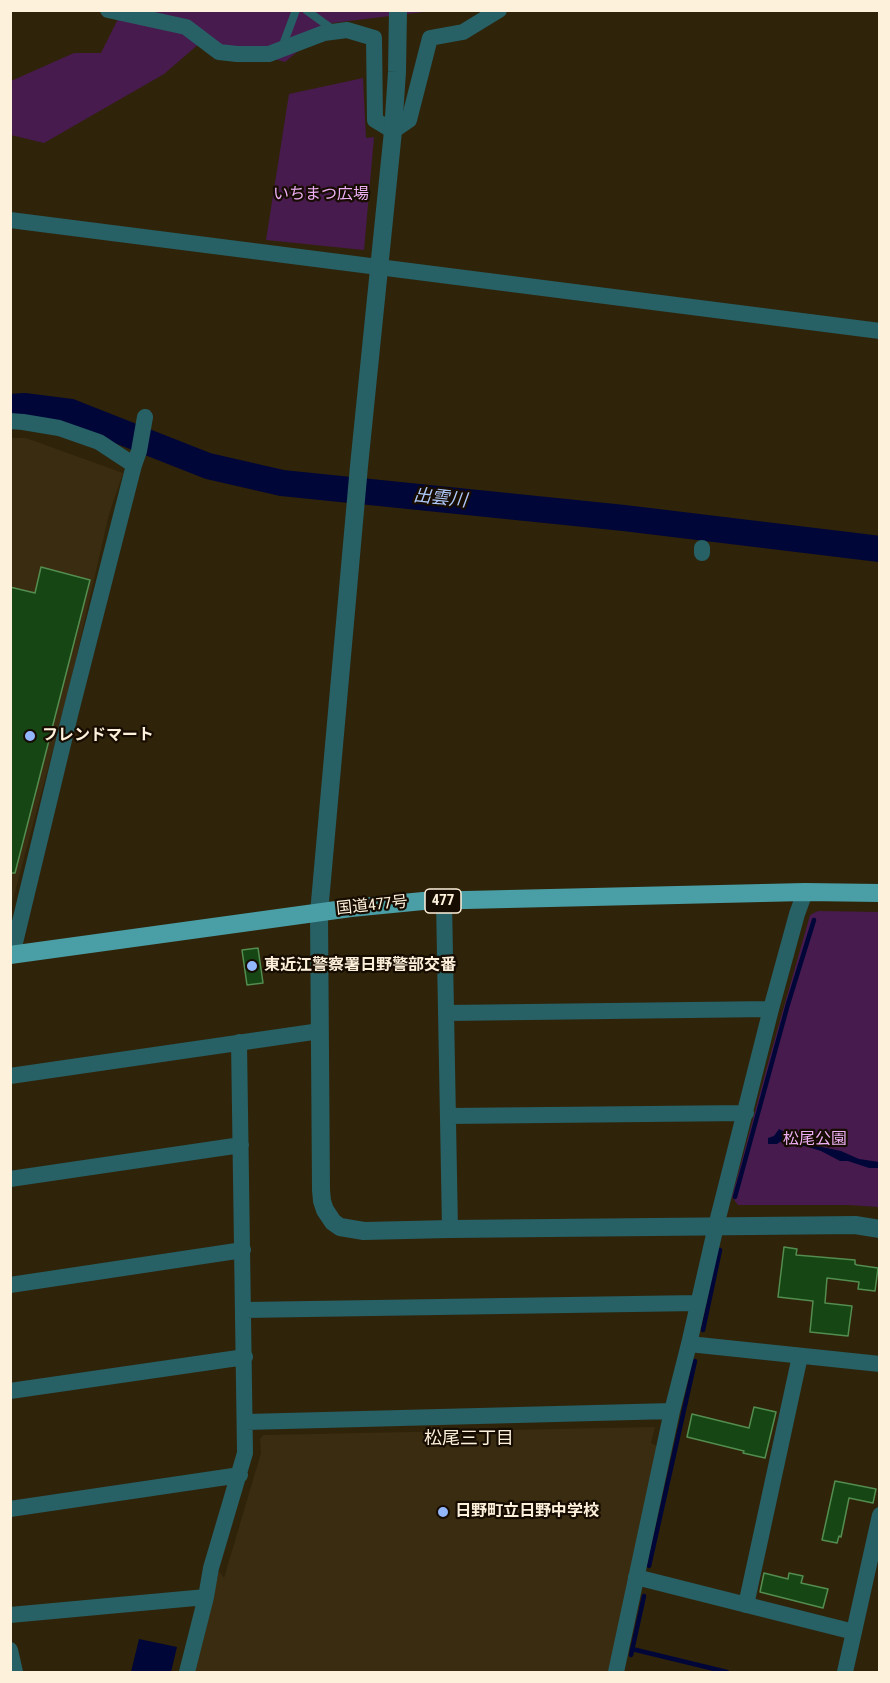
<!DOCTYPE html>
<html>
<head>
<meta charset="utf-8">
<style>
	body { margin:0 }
	#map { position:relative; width:890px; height:1683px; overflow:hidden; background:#2f230a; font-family:"Roboto Condensed",sans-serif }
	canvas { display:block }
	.frame { position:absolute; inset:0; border:12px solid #fef1db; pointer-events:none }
</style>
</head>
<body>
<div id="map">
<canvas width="890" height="1683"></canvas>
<div class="frame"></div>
</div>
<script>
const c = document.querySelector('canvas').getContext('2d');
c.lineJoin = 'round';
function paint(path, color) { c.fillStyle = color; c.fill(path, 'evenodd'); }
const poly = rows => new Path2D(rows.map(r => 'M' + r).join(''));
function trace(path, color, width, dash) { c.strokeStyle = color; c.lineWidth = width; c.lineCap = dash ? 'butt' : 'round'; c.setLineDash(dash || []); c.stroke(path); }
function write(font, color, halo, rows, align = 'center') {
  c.font = font + ' "Roboto Condensed","Noto Sans JP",sans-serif'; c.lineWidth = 4.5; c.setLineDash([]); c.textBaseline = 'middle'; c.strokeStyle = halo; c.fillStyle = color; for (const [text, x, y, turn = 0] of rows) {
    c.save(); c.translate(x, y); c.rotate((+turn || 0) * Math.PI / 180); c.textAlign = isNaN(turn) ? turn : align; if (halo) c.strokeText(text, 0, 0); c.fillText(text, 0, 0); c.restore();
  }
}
paint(poly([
	[10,438,26,438,123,473,109,514,68,693,11,907],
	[655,1427,651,1443,657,1446,610,1672,194,1672,219,1571,224,1578,261,1453,260,1439,263,1435]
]), '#3a2c10');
paint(poly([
	[122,11,432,11,332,23,285,62,224,46,207,37,164,74,44,143,11,135,11,81,74,53,101,53],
	[363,78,366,138,374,137,364,250,266,240,289,94],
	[818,911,879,912,879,1207,849,1205,738,1205,732,1197,770,1056,810,915]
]), '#481b4e');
paint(poly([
	[779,1129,808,1144,841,1151,859,1159,879,1162,879,1168,869,1168,848,1161,840,1161,821,1151,805,1146,794,1145,786,1138,777,1144,768,1144,768,1138,774,1136],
	[139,1639,177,1647,171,1672,131,1672]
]), '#000638');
trace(poly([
	[735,1197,788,1004,814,920],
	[703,1330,720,1250],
	[649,1566,695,1361],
	[632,1649,727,1672],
	[631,1655,644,1596]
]), '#000638', 4.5);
trace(poly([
	[10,407,24,406,71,412,208,466,282,483,624,518,880,549]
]), '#000638', 26);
const building = poly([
	[41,567,90,580,15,873,10,873,10,587,35,593,41,567],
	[258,948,263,983,247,985,242,950,258,948],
	[784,1247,797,1249,796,1255,855,1260,855,1264,857,1265,878,1268,875,1291,858,1289,859,1282,827,1278,825,1303,852,1306,848,1336,810,1332,813,1301,778,1297,784,1247],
	[754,1407,776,1412,765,1458,743,1453,744,1451,687,1437,692,1414,749,1428,754,1407],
	[835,1481,876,1489,873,1503,849,1498,841,1537,839,1536,837,1543,822,1540,835,1481],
	[764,1573,788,1579,789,1573,803,1576,801,1583,828,1589,823,1608,760,1592,764,1573]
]);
paint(building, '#154613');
trace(building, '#548d50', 1.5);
trace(poly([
	[306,10,335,31],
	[281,50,296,10]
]), '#276065', 8);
trace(poly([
	[108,10,186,27,219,52,237,54,269,54,324,33,347,30,374,38,375,120,393,131,409,120,430,38,463,32,499,10],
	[10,220,880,331],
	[10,421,23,422,59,428,99,442,134,465],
	[702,553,702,548],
	[444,901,450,1229],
	[12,955,70,715,134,465,139,451,145,417],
	[447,1013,771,1009],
	[10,1076,320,1031],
	[448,1116,746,1113],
	[10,1179,241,1145],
	[10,1285,243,1250],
	[244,1310,698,1303],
	[689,1344,880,1364],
	[10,1391,245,1357],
	[246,1422,672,1411],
	[10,1509,240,1475],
	[636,1577,854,1632],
	[746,1605,800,1356],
	[10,1615,206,1597],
	[10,1650,15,1672],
	[187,1672,206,1597,211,1568,245,1453,239,1042],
	[616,1672,672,1411,689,1344,716,1226,771,1009,797,914,805,892],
	[845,1672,880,1515]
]), '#276065', 16);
trace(poly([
	[398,10,397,72,393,131,359,466,319,913,321,1190,322,1201,325,1210,333,1222,340,1227,364,1231,450,1229,855,1225,880,1229]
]), '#276065', 18);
trace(poly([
	[10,955,351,908,423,901,805,892,880,893]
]), '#4a9ea6', 18);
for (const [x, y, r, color] of [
	[30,736,6,"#93b7fd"],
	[252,966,6,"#93b7fd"],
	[443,1512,6,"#93b7fd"]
]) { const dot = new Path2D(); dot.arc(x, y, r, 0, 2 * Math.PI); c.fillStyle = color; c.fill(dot); trace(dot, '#170c00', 2); }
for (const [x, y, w] of [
	[443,901,36]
]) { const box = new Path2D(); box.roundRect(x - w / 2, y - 12, w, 24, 4.5); c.fillStyle = '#170c00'; c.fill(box); trace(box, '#fef1db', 1.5); }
write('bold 15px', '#fef1db', null, [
	["477",443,901]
]);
write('16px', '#eeb0f5', '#170c00', [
	["いちまつ広場",321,195],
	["松尾公園",815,1140]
]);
write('bold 16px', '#fef1db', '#170c00', [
	["フレンドマート",42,736],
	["東近江警察署日野警部交番",264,966],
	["日野町立日野中学校",455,1512]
], 'left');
write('16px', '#fef1db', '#170c00', [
	["国道477号",372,906,-6]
]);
write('italic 18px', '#aec8fa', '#170c00', [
	["出雲川",440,499,6]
]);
write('18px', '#fef1db', '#170c00', [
	["松尾三丁目",469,1439]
]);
</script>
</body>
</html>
